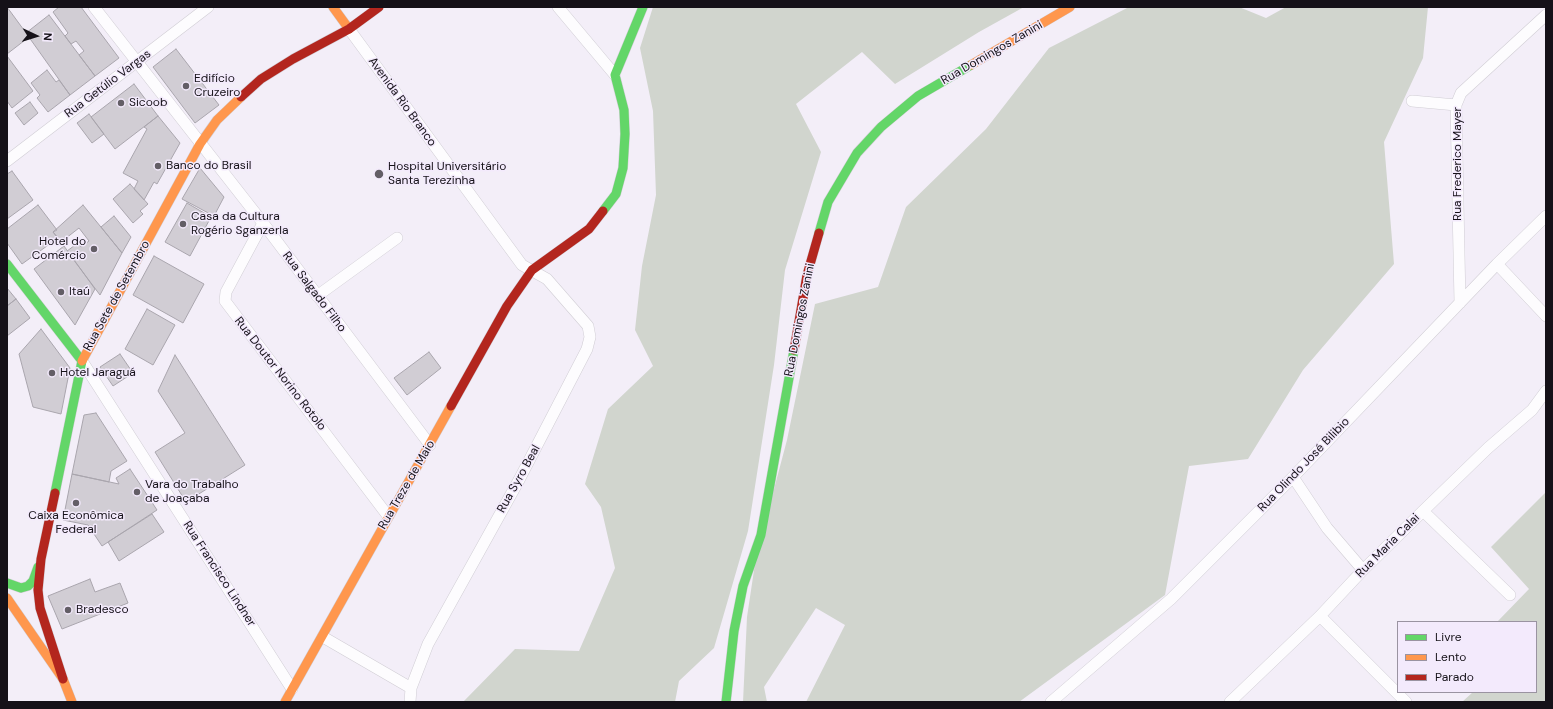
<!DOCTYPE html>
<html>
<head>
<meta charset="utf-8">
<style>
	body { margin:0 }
	#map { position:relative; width:1553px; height:709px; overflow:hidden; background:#f3eef8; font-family:"DM Sans",sans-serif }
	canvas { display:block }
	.frame { position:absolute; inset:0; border:8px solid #151118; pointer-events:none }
	.legend { position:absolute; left:1397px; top:621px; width:140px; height:72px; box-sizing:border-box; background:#f3eafc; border:1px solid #9a93a1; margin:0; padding:5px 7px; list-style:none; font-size:12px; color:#151118 }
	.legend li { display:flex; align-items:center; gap:8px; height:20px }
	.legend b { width:20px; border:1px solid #9a93a1 }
	.north { position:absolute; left:16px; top:16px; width:40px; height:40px; -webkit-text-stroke:3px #f3eafc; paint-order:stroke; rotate:94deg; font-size:11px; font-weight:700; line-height:16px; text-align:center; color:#151118 }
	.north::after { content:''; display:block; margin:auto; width:14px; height:18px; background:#151118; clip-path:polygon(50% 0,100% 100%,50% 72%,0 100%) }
</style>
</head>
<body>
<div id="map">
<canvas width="1553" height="709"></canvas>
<div class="frame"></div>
<ul class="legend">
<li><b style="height:5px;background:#63d668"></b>Livre</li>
<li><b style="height:5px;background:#ff974d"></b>Lento</li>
<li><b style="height:5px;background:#b3261e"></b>Parado</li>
</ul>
<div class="north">N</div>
</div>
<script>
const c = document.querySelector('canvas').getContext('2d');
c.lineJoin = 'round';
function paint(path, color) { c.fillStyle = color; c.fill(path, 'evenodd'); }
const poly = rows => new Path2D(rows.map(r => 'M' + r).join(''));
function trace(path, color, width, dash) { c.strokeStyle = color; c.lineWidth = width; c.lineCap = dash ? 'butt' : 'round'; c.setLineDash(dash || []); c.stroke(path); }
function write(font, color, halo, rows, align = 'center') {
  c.font = font + ' "DM Sans",sans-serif'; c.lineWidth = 3; c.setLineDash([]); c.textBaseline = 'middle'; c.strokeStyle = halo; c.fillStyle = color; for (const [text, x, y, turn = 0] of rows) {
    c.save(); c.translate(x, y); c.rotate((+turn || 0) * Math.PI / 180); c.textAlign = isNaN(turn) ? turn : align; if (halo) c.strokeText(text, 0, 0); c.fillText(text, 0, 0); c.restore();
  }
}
paint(poly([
	[653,7,1024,7,979,32,895,84,862,52,796,104,821,152,785,270,774,365,748,531,714,648,679,681,675,702,463,702,515,649,579,651,615,568,601,507,585,484,608,409,653,366,635,330,642,266,656,195,653,111,640,48],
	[1129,7,1239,7,1266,18,1286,7,1428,7,1423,58,1384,142,1394,264,1303,370,1248,459,1189,466,1165,595,1019,702,806,702,845,625,816,608,764,687,767,702,743,702,747,617,756,557,787,440,815,304,878,287,906,207,986,129,1049,48],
	[1546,492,1546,702,1462,702,1473,692,1536,692,1536,622,1497,622,1529,589,1491,547]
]), '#d1d5ce');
const building = poly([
	[7,7,29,37,7,54,7,7],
	[59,7,81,7,119,58,95,76,79,55,84,51,76,41,71,44,65,36,68,33,53,12,59,7],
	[49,15,95,76,70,95,26,33,49,15],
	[176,49,219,105,195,123,153,67,176,49],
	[7,56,33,91,12,108,7,101,7,56],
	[47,70,56,82,59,80,70,95,48,112,37,98,40,95,31,83,47,70],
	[134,84,158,116,115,149,91,117,134,84],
	[30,102,38,113,24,125,15,113,30,102],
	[89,114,104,134,92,143,77,123,89,114],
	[158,116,180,143,157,184,154,182,144,200,134,189,138,181,123,173,147,129,144,127,158,116],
	[200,168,224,197,214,216,182,199,200,168],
	[12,171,33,200,7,219,7,174,12,171],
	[130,184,148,204,140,211,143,214,133,223,113,199,130,184],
	[187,203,211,217,190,256,165,242,187,203],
	[38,205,57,230,53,232,58,238,22,264,7,243,7,229,38,205],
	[83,205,122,253,100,295,67,251,78,243,81,247,89,241,79,228,61,242,53,232,83,205],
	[114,216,131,237,122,253,101,227,114,216],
	[64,246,95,289,75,325,34,269,64,246],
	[154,256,204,284,183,323,133,295,154,256],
	[7,288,16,299,7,306,7,288],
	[16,299,30,318,7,336,7,306,16,299],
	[147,309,175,325,153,365,125,349,147,309],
	[41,329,70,368,61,414,33,407,19,354,41,329],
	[429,352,441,368,407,395,394,378,429,352],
	[120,354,133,373,113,386,100,367,120,354],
	[175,355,245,465,186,502,155,452,185,433,158,391,175,355],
	[96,413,127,461,111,471,109,482,72,474,84,415,96,413],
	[130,469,157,510,102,546,88,525,63,520,72,474,119,484,116,478,130,469],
	[152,514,164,532,119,561,108,542,152,514],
	[90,579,95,592,120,583,128,603,62,629,48,596,90,579]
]);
paint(building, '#d1cdd4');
trace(building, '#a9a5ad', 1);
const street = poly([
	[94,7,263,223,430,445],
	[558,7,615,75],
	[349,29,522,265,547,279,588,326,590,337,587,349,519,480,428,644,411,688,410,702],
	[1412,101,1456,105],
	[7,161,208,7],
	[263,223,226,292,225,301,388,516],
	[1497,264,1546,316],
	[317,296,397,238],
	[1460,303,1456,105,1461,93,1546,15],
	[82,361,292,689],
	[1293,477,1327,528,1363,570],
	[1423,511,1510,595],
	[1320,616,1406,702],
	[323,637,411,688],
	[1051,702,1171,599,1293,477,1497,264,1546,216],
	[1230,702,1320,616,1363,570,1423,511,1488,448,1532,410,1546,391]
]);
const fast = poly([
	[603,211,616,194,623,168,625,134,624,110,615,75,643,7],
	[819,233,828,202,857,153,881,127,918,96,971,65],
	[7,264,82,361,55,493],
	[7,583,21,588,28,586,33,581,38,567],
	[726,702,734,631,743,586,761,535,794,350]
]);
const slow = poly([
	[333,7,349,29],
	[971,65,1070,7],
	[82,361,200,144,217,120,241,97],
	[7,598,63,679,72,702],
	[285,702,451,406]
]);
const jam = poly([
	[241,97,261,79,293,59,349,29,379,7],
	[794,350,807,275,819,233],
	[451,406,507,306,532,270,589,229,603,211],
	[55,493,41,559,38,590,40,608,63,679]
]);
trace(street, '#d0cdd4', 12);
trace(fast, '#d0cdd4', 10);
trace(slow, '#d0cdd4', 10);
trace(jam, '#d0cdd4', 10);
trace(street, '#fdfcfe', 11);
trace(fast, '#63d668', 9);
trace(slow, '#ff974d', 9);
trace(jam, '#b3261e', 9);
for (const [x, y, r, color] of [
	[186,86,4,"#635e66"],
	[121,103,4,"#635e66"],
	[158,166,4,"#635e66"],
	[379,174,5,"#635e66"],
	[183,224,4,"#635e66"],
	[94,249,4,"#635e66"],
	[61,292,4,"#635e66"],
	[52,373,4,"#635e66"],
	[137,492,4,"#635e66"],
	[76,503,4,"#635e66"],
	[68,610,4,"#635e66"]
]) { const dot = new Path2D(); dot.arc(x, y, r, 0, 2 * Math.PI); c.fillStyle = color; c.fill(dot); trace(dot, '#f3eafc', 1.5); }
write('12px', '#151118', '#f3eafc', [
	["Rua Domingos Zanini",992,53,-30],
	["Rua Getúlio Vargas",108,84,-37],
	["Avenida Rio Branco",402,102,54],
	["Rua Frederico Mayer",1458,164,-90],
	["Rua Salgado Filho",314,292,53],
	["Rua Sete de Setembro",117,296,-61],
	["Rua Domingos Zanini",800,320,-79],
	["Rua Doutor Norino Rotolo",280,374,52],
	["Rua Olindo José Bilibio",1304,465,-46],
	["Rua Syro Beal",519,479,-61],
	["Rua Treze de Maio",407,485,-60],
	["Rua Maria Calai",1388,546,-45],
	["Rua Francisco Lindner",219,574,57]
]);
write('12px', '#151118', '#f3eafc', [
	["Edifício",194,79],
	["Cruzeiro",194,93],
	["Sicoob",129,103],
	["Banco do Brasil",166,166],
	["Hospital Universitário",388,167],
	["Santa Terezinha",388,181],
	["Casa da Cultura",191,217],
	["Rogério Sganzerla",191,231],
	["Hotel do",86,242,"right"],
	["Comércio",86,256,"right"],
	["Itaú",69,292],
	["Hotel Jaraguá",60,373],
	["Vara do Trabalho",145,485],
	["de Joaçaba",145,499],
	["Caixa Econômica",76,516,"center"],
	["Federal",76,530,"center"],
	["Bradesco",76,610]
], 'left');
</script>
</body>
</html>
